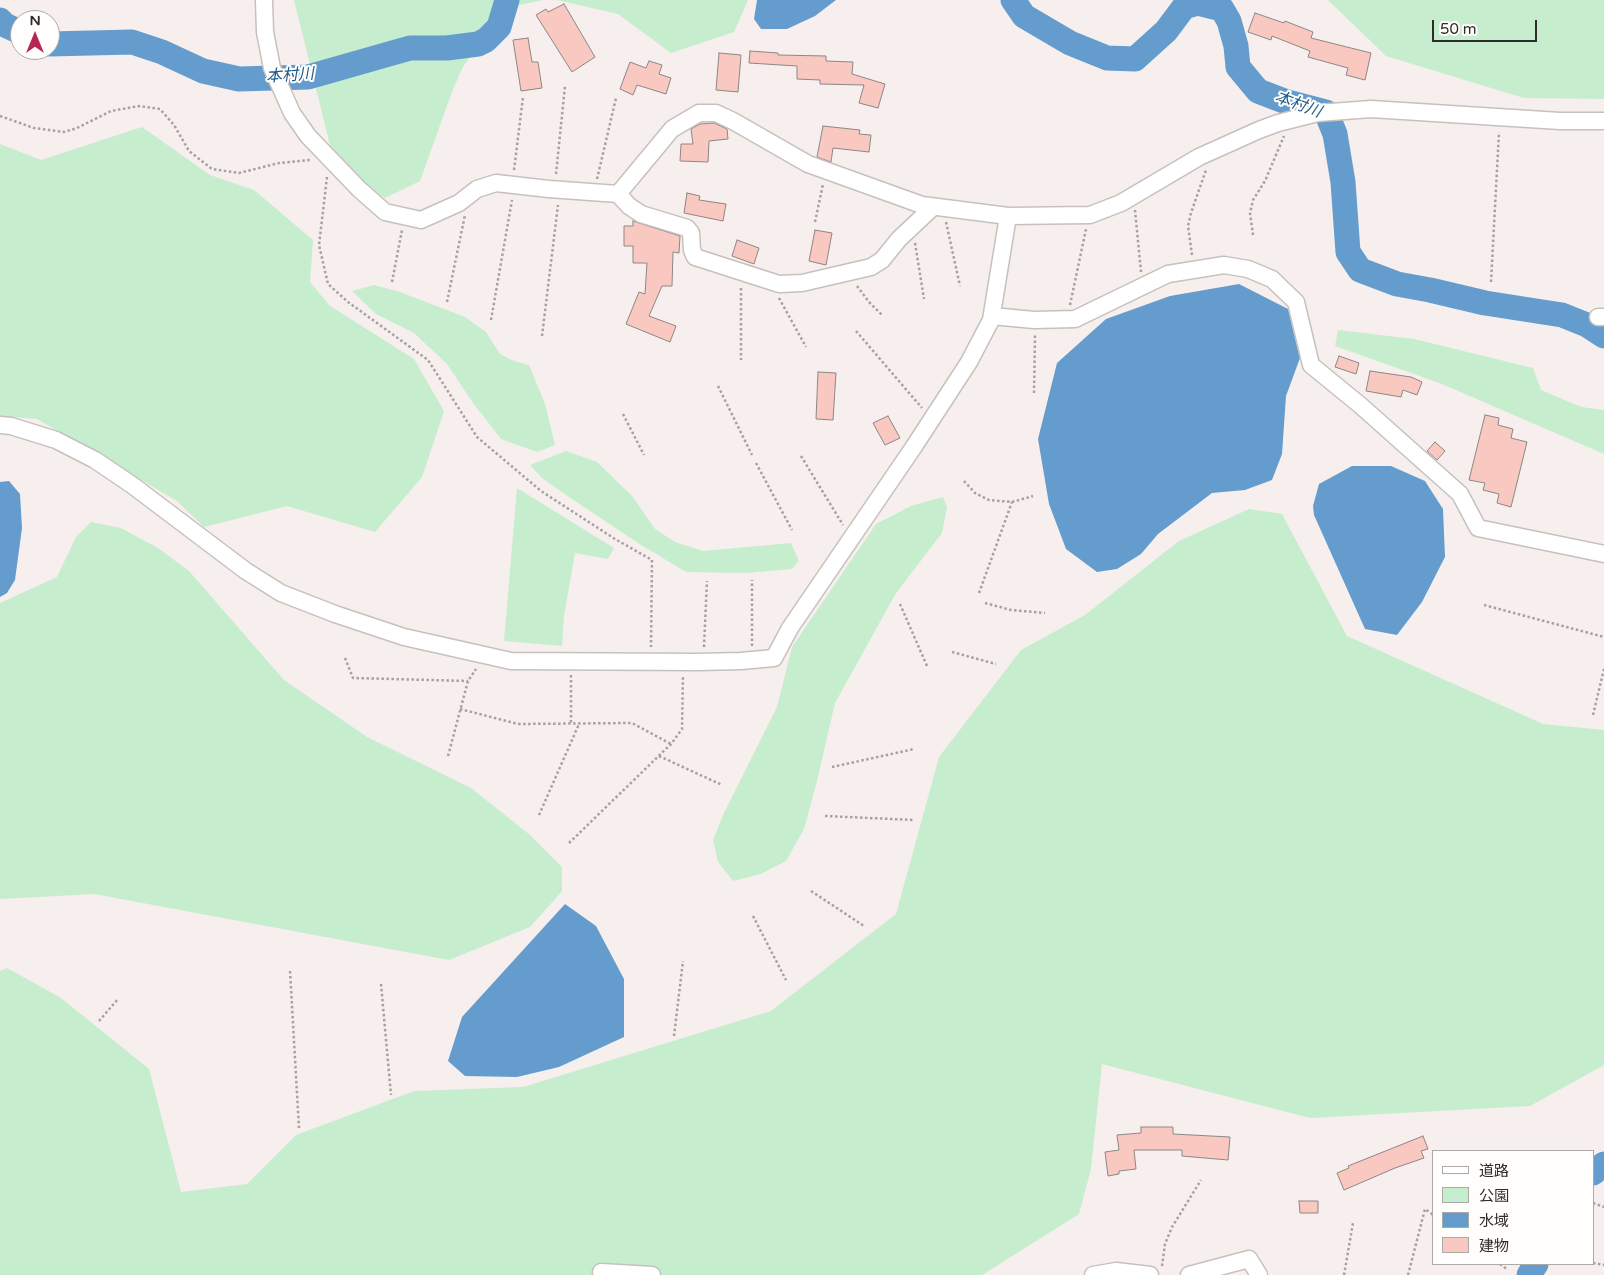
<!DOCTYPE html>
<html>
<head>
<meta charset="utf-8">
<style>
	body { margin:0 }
	#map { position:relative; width:1604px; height:1275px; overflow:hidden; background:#f6efed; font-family:"Varela Round","Noto Sans JP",sans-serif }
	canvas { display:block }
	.legend { position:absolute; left:1432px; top:1150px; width:162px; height:115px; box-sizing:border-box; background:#fffefd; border:1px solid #acaaa9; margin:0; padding:6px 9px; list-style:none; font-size:15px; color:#2f2d2c }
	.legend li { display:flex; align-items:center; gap:10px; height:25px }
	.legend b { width:25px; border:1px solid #acaaa9 }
	.north { position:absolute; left:10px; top:10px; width:50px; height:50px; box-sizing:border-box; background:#fffefd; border:1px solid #acaaa9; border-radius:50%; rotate:0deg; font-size:14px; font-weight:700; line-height:20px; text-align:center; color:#2f2d2c }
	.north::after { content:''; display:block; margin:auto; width:18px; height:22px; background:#b72755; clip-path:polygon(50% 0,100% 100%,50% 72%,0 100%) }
	.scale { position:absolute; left:1432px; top:20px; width:105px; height:22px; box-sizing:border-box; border:2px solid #2f2d2c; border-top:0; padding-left:6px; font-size:15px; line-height:18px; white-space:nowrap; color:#2f2d2c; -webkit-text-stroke:4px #fffefd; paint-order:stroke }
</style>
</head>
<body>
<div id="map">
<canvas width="1604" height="1275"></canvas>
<ul class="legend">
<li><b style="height:6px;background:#fff"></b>道路</li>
<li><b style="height:14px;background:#c6edce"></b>公園</li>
<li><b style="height:14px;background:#659cce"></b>水域</li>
<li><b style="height:14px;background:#f9c8c0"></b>建物</li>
</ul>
<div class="north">N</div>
<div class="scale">50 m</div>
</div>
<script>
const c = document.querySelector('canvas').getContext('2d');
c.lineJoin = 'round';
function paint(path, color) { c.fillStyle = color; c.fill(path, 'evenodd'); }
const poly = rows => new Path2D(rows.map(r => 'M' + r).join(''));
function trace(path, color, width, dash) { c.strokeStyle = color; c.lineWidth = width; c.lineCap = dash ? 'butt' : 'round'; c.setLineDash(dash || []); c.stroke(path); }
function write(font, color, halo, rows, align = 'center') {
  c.font = font + ' "Varela Round","Noto Sans JP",sans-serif'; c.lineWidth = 4; c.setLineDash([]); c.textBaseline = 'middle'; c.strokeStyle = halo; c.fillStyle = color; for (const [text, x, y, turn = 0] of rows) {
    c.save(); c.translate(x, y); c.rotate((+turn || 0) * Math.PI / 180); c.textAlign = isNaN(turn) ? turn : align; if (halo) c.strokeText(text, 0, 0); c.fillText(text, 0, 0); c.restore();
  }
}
paint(poly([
	[294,0,543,0,515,6,474,51,463,67,453,89,420,181,385,198,363,184,332,153],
	[557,0,748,0,734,32,671,53,618,14],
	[1328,0,1604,0,1604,99,1524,98,1386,56],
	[142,127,210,175,254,190,313,240,310,282,330,306,414,359,444,411,422,477,375,532,287,506,204,527,177,501,37,419,0,416,0,144,41,160],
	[374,285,400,292,465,317,486,332,500,354,514,361,529,365,545,404,555,445,537,452,501,439,473,403,447,364,414,333,376,314,352,291],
	[1338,330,1414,339,1533,368,1541,390,1581,407,1604,410,1604,454,1442,384,1335,346],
	[566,451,597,462,633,497,655,529,675,542,703,551,791,543,799,561,792,569,746,573,686,572,638,543,569,497,542,478,530,465],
	[517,488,614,548,608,559,575,553,564,616,562,646,504,641],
	[943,497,947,508,942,533,896,593,835,703,817,781,804,829,786,861,761,874,733,881,718,862,713,840,724,813,777,707,792,647,876,524,911,506],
	[1249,509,1282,514,1347,636,1543,724,1604,730,1604,1065,1530,1106,1310,1118,1102,1064,1091,1169,1079,1214,982,1275,0,1275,0,971,7,968,61,998,149,1069,181,1192,247,1184,296,1135,414,1091,523,1087,771,1011,896,914,939,757,1021,650,1085,615,1179,541],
	[91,522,121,528,158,548,189,571,284,680,367,737,471,788,530,835,562,867,562,891,530,927,449,960,94,894,0,899,0,603,57,577,76,537]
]), '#c6edce');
paint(poly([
	[757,0,836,0,815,16,787,29,761,29,754,19],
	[1239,284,1288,309,1300,358,1286,396,1282,454,1272,480,1245,490,1212,493,1158,534,1141,554,1117,569,1097,572,1066,549,1049,504,1038,439,1057,363,1106,319,1170,296],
	[1352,466,1391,466,1425,481,1443,509,1445,557,1422,602,1397,635,1365,629,1314,515,1313,506,1319,484],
	[9,481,20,494,22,528,15,580,7,593,0,597,0,482],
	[565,904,596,926,624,979,624,1037,559,1067,517,1077,465,1076,448,1061,462,1017]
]), '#659cce');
trace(poly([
	[1013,0,1024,16,1070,43,1107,58,1135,59,1166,31,1184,7,1198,3,1222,9,1229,21,1236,46,1238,67,1258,91,1284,101,1326,112,1335,134,1343,182,1348,252,1360,270,1397,284,1430,290,1485,303,1562,315,1587,325,1604,336],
	[0,20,5,25,20,32],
	[50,44,132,42,162,52,203,71,239,79,308,77,410,48,447,48,478,44,486,40,499,27,507,0],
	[1593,1173,1604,1164],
	[1529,1275,1536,1264]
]), '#659cce', 25);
const building = poly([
	[564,4,595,57,572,72,536,15,546,9,548,12,564,4],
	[1255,13,1284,23,1285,21,1313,32,1311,38,1371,53,1365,80,1346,75,1348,68,1308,57,1310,51,1272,36,1271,40,1248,32,1255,13],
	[528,38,532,62,538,62,542,88,521,91,513,40,528,38],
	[750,51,778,53,778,55,826,56,826,61,853,62,852,74,885,84,878,108,859,103,864,85,820,84,820,80,797,79,797,66,749,63,750,51],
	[719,53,741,55,738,92,716,90,719,53],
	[649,61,662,65,659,74,671,78,666,94,637,85,633,95,620,89,630,62,646,68,649,61],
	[714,123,727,129,728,139,709,141,708,162,680,161,681,144,693,144,691,129,700,124,714,123],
	[823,126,860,130,859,134,871,135,869,152,833,148,831,162,817,157,823,126],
	[687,193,700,196,699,200,726,204,723,221,684,213,687,193],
	[633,221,680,236,679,253,673,252,672,286,662,286,649,316,676,326,670,342,626,324,639,292,645,294,647,263,633,263,633,246,624,246,624,226,633,226,633,221],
	[815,230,832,233,826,265,809,261,815,230],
	[737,240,759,248,754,264,732,256,737,240],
	[1339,356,1359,363,1356,374,1335,367,1339,356],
	[1370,371,1411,377,1422,382,1417,395,1403,390,1401,397,1366,391,1370,371],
	[818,372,836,373,833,420,816,419,818,372],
	[1485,415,1499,418,1498,425,1513,429,1511,438,1527,442,1511,507,1497,503,1499,494,1483,490,1485,483,1469,480,1485,415],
	[888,416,900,438,885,445,873,423,888,416],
	[1435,442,1445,451,1437,460,1427,451,1435,442],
	[1141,1127,1173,1127,1173,1134,1230,1137,1228,1160,1182,1156,1182,1150,1134,1150,1136,1169,1119,1171,1119,1174,1108,1176,1105,1152,1119,1150,1117,1135,1141,1133,1141,1127],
	[1423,1136,1428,1149,1421,1151,1424,1158,1395,1168,1344,1190,1337,1173,1349,1168,1348,1166,1423,1136],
	[1299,1201,1318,1201,1318,1213,1300,1213,1299,1201]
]);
paint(building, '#f9c8c0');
trace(building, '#8d8685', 1);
const minor = poly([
	[264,0,265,32,272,68,292,113,308,136,359,189,385,212,421,220,459,203,477,189,496,183,549,189,618,194,672,129,699,113,716,113,733,121,808,164,922,205,1008,216,1090,215,1121,203,1199,157,1259,130,1278,123,1318,113,1371,109,1560,121,1604,121],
	[618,194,629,206,641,214,687,228,691,233,692,250,695,257,779,284,802,283,871,267,882,260,899,239,933,207],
	[992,316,1034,320,1075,319,1168,274,1224,265,1248,269,1272,279,1296,302,1311,365,1360,405,1460,494,1478,528,1604,554],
	[1598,317,1604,317],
	[0,425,11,426,56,440,95,460,132,485,246,571,281,593,335,614,404,637,511,661,698,662,741,661,774,658,790,628,913,448,969,362,991,320,1008,216],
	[601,1272,652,1275],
	[1093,1275,1116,1271,1150,1275],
	[1189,1275,1249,1259,1259,1275]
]);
trace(minor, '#c7c1be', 19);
trace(poly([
	[0,116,34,128,64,132,77,128,111,111,139,106,160,109,174,125,189,151,212,169,239,173,279,163,311,160],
	[514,170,523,97],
	[556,174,565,86],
	[327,177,319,245,328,284,348,302,428,360,477,437,541,491,615,539,652,560,651,647],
	[597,179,616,98],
	[1135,210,1141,272],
	[815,222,823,184],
	[946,222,960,286],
	[1253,235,1250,213,1253,200,1265,181,1284,136],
	[915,243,924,299],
	[1192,255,1188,226,1191,213,1206,170],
	[392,282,402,230],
	[1491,282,1499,132],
	[857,286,869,302,883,316],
	[741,288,741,360],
	[779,298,806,347],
	[447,302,465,215],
	[1070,305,1086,229],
	[491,320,512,200],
	[856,331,922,408],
	[542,336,558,205],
	[718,386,752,455],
	[1034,393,1035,335],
	[623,414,644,455],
	[801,456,843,525],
	[756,463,792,530],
	[964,481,975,493,989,500,1012,502,1033,496],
	[979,593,1012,502],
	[985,603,1011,610,1045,613],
	[900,604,927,666],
	[1484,605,1604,637],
	[752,646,752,580],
	[704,647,707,581],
	[952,652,996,664],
	[345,658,353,678,468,681],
	[571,675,571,724],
	[460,709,518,724,632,723,671,744],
	[1593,715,1604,669],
	[448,756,468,681,476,669],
	[659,756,722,785],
	[832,767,914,749],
	[539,815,579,724],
	[825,816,914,820],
	[569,843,671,744,682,729,683,675],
	[811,891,864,926],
	[753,916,786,980],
	[290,971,299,1128],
	[381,984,391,1095],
	[99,1021,118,999],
	[674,1036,683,961],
	[1593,1203,1604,1207],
	[1593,1263,1604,1265],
	[1500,1264,1508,1270],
	[1162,1266,1165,1244,1172,1227,1201,1180],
	[1344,1275,1353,1223],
	[1408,1275,1425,1209,1433,1215]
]), '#a6a19f', 2.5, [2.5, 2.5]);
trace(minor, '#fff', 16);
write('italic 16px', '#1f5b8b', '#fffefd', [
	["本村川",290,76,-4],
	["本村川",1298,105,20]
]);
</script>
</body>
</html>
